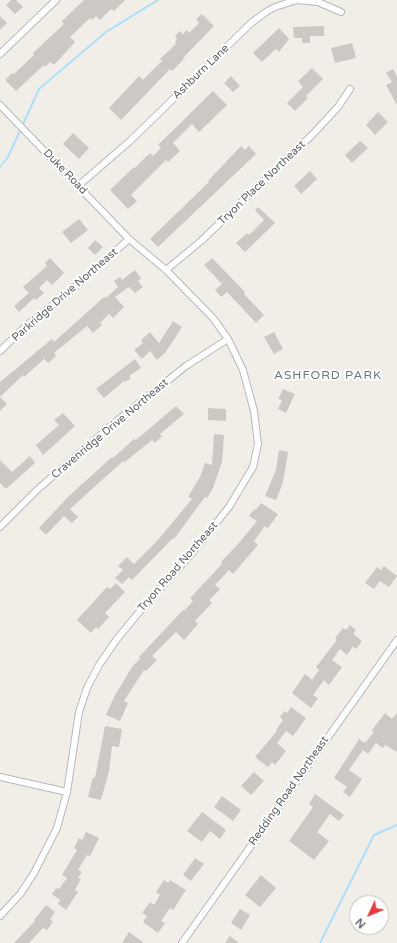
<!DOCTYPE html>
<html>
<head>
<meta charset="utf-8">
<style>
	body { margin:0 }
	#map { position:relative; width:397px; height:943px; overflow:hidden; background:#f1eee8; font-family:"Varela Round",sans-serif }
	canvas { display:block }
	.north { position:absolute; left:349px; top:895px; width:40px; height:40px; box-sizing:border-box; background:#fff; border:1px solid #bfc1c2; border-radius:50%; rotate:226deg; font-size:11px; font-weight:700; line-height:16px; text-align:center; color:#5f6367 }
	.north::after { content:''; display:block; margin:auto; width:14px; height:18px; background:#e6393a; clip-path:polygon(50% 0,100% 100%,50% 72%,0 100%) }
</style>
</head>
<body>
<div id="map">
<canvas width="397" height="943"></canvas>
<div class="north">N</div>
</div>
<script>
const c = document.querySelector('canvas').getContext('2d');
c.lineJoin = 'round';
const poly = rows => new Path2D(rows.map(r => 'M' + r).join(''));
function trace(path, color, width, dash) { c.strokeStyle = color; c.lineWidth = width; c.lineCap = dash ? 'butt' : 'round'; c.setLineDash(dash || []); c.stroke(path); }
function paint(path, color) { c.fillStyle = color; c.fill(path, 'evenodd'); }
function write(font, color, halo, rows, align = 'center') {
  c.font = font + ' "Varela Round",sans-serif'; c.lineWidth = 4; c.setLineDash([]); c.textBaseline = 'middle'; c.strokeStyle = halo; c.fillStyle = color; for (const [text, x, y, turn = 0] of rows) {
    c.save(); c.translate(x, y); c.rotate((+turn || 0) * Math.PI / 180); c.textAlign = isNaN(turn) ? turn : align; if (halo) c.strokeText(text, 0, 0); c.fillText(text, 0, 0); c.restore();
  }
}
trace(poly([
	[0,167,8,157,39,89,106,32,158,0],
	[320,943,374,835,397,825]
]), '#abe0fd', 2);
paint(poly([
	[11,0,16,0,23,7,15,14,6,5],
	[84,0,125,0,114,11,111,9,100,20,96,16,92,20,90,18,70,37,75,42,54,65,50,62,45,67,44,65,16,91,5,80,12,73,14,74,34,55,33,53,64,24,62,21],
	[202,14,214,26,183,58,184,59,172,71,170,69,121,120,109,108,139,76,143,80,162,61,160,59,176,44,175,42,177,39,175,36,180,31,183,34,187,30,189,33,199,23,196,19],
	[0,16,7,23,0,30],
	[324,26,324,36,310,36,310,43,302,43,302,38,294,38,293,27],
	[279,28,289,39,279,52,276,49,262,62,253,53],
	[352,43,356,58,335,63,331,48],
	[312,68,323,79,306,96,308,98,295,111,287,103,303,87,298,81],
	[393,69,397,77,397,105,386,85,392,82,386,73],
	[231,76,240,86,233,92,224,83],
	[213,91,227,105,199,132,192,124,173,143,180,151,168,162,166,160,131,195,137,201,128,209,110,190,134,167,135,168,150,153,153,156,161,148,158,145],
	[378,112,388,122,375,135,366,125],
	[73,133,89,148,79,159,63,144],
	[360,141,368,148,352,163,345,155],
	[241,146,245,150,249,146,256,154,158,247,150,239,209,182,208,181],
	[310,171,317,179,301,194,294,186],
	[258,207,275,223,245,252,236,243,247,233,249,235,264,220,255,210],
	[79,219,88,230,71,243,62,232],
	[95,240,103,247,95,255,88,248],
	[50,258,64,273,52,285,47,280,39,288,44,293,36,300,34,298,19,312,14,306,29,293,23,287,47,266,45,263],
	[212,258,245,292,244,294,264,315,256,323,227,292,221,297,215,290,222,284,204,265],
	[135,270,141,278,138,281,143,287,135,293,129,287,115,297,124,307,113,318,109,314,100,323,102,325,93,333,87,326,54,353,56,356,48,363,44,359,24,377,23,375,0,397,7,404,0,411,0,382,52,339,54,342,104,297,106,298,118,287,114,281,120,277,122,280],
	[173,321,182,327,165,353,157,360,150,351,142,359,134,350,143,343,141,340,150,332,159,343],
	[274,332,283,349,274,354,264,337],
	[135,359,141,368,129,376,131,378,125,382,124,381,104,398,96,389],
	[283,389,295,394,286,413,278,409,282,400,278,399],
	[176,406,184,414,160,434,162,436,155,443,152,440,125,462,123,461,70,509,78,517,72,523,64,516,46,535,39,528,69,496,112,457,113,458,134,439,136,440],
	[208,408,226,409,226,421,208,420],
	[63,413,75,426,43,455,36,445,59,425,54,420],
	[214,434,224,435,222,462,213,488,207,498,205,497,174,539,173,538,132,580,129,577,122,584,115,578,123,570,118,566,127,557,134,564,157,541,192,499,188,497,200,477,205,463,212,465],
	[279,450,288,452,283,482,276,500,265,496,276,470],
	[30,456,35,463,6,489,0,483,0,460,12,472],
	[261,503,278,514,268,528,265,526,254,541,258,545,233,574,229,570,215,585,220,589,209,600,212,603,195,621,198,624,184,640,176,632,152,656,157,660,146,671,144,670,124,701,128,703,120,721,106,715,114,697,132,667,140,659,139,657,183,610,184,611,193,601,190,598,222,564,221,562,239,543,257,521,249,516,254,509,256,510],
	[384,566,397,576,389,587,380,581,374,589,365,583,377,567,381,570],
	[116,583,125,592,105,613,109,617,98,629,96,627,91,633,77,620,107,587,110,589],
	[350,625,356,630,353,634,362,641,356,649,353,646,347,655,340,649,332,660,342,667,329,685,324,680,313,695,318,698,311,708,292,693,305,674,312,680,319,670,316,667,337,640,335,638,343,628,346,630],
	[291,707,306,718,293,736,286,731,277,743,286,751,275,765,272,762,268,767,255,757,277,731,276,730,283,720,280,717,284,711,287,713],
	[385,713,392,719,397,713,397,752,385,745,383,748,376,743,368,754,363,750,349,770,362,779,350,797,343,792,347,787,334,778,359,739,365,743,374,732,372,730],
	[105,726,122,729,119,747,112,746,109,771,101,800,88,797,93,777,95,778],
	[254,772,264,781,251,795,241,786],
	[315,794,344,815,339,821,330,814,317,832,329,841,314,860,289,841,313,807,309,804],
	[222,796,241,810,233,821,214,807],
	[202,812,226,830,220,839,210,831,202,842,187,831],
	[86,832,99,838,90,856,87,855,78,870,82,872,78,878,81,879,75,890,78,892,66,910,58,904,60,900,52,894,56,888,59,889,67,878,62,875,77,850,74,848,79,838,82,840],
	[195,858,204,864,191,881,183,875],
	[261,875,276,888,260,907,245,895],
	[164,880,168,883,170,880,186,890,173,910,170,908,161,921,165,923,158,933,143,922,147,916,142,913,150,902,154,905,160,895,156,892],
	[46,905,55,912,50,919,53,922,47,930,43,928,29,943,14,943,35,921,34,920],
	[240,909,250,915,241,930,231,923],
	[129,932,144,943,122,943],
	[230,936,239,943,225,943]
]), '#ccc9c4');
const street = poly([
	[0,54,56,0],
	[0,105,129,239,166,270,213,318,228,339,243,370,254,411,258,444,253,467,229,507,193,552,140,611,117,639,99,665,87,688,79,712,67,792,57,828,34,873,21,893,0,916],
	[78,186,130,141,251,23,266,12,275,7,297,0,318,2,341,12],
	[166,270,201,241,313,134,338,107,350,89],
	[0,351,26,326,67,294,129,239],
	[0,527,38,489,118,420,186,366,228,339],
	[0,777,67,792],
	[182,943,397,640]
]);
trace(street, '#b5b8bc', 8);
trace(street, '#fff', 6);
write('11px', '#5f6367', '#fff', [
	["Ashburn Lane",201,72,-44],
	["Duke Road",65,172,46],
	["Tryon Place Northeast",262,183,-44],
	["Parkridge Drive Northeast",65,295,-41],
	["Cravenridge Drive Northeast",110,429,-40],
	["Tryon Road Northeast",178,567,-49],
	["Redding Road Northeast",289,791,-55]
]);
c.letterSpacing = '1px';
write('12px', '#707579', '#fff', [
	["ASHFORD PARK",328,376]
]);
c.letterSpacing = '0px';
</script>
</body>
</html>
